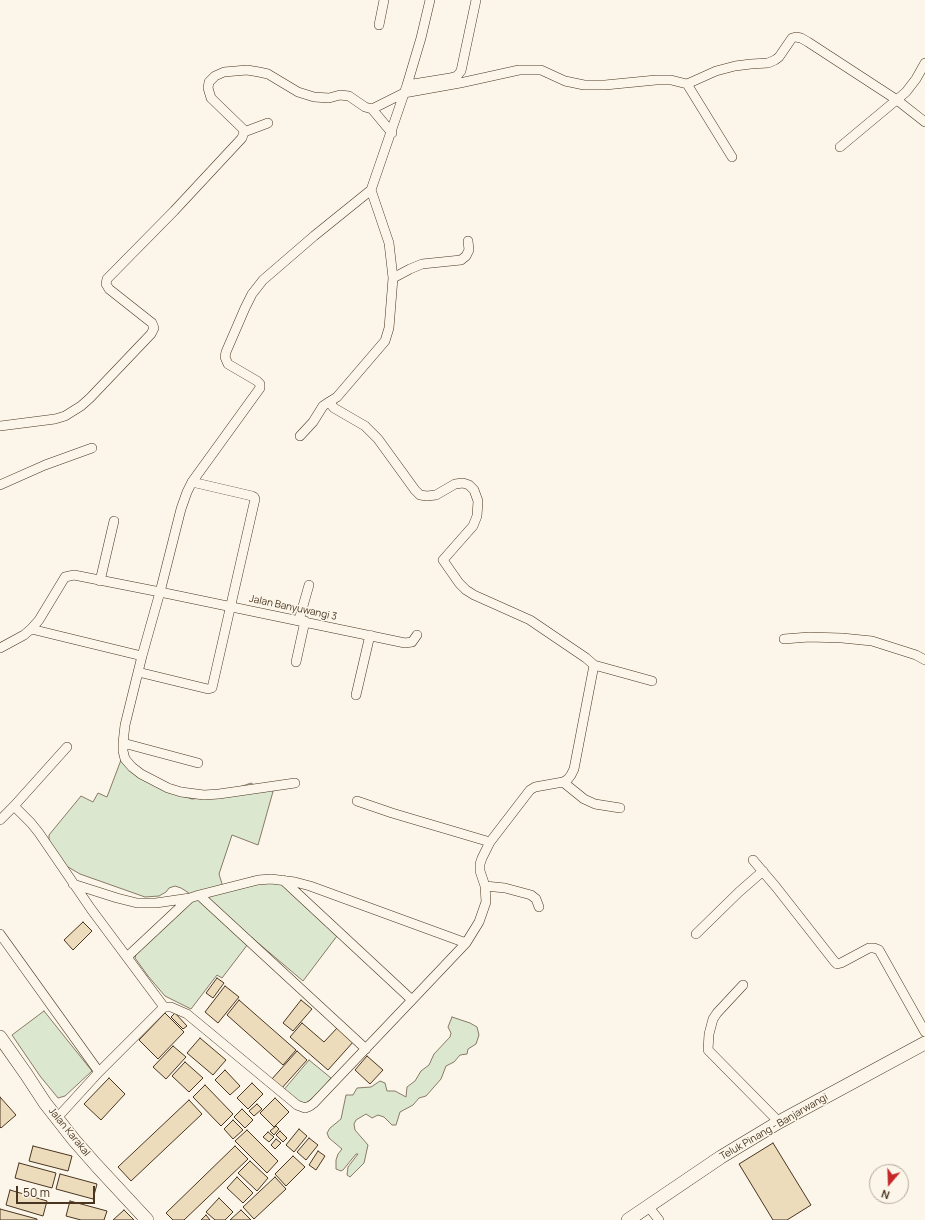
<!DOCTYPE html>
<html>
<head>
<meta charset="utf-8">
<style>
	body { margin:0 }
	#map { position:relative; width:925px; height:1220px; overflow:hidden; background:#fbf6e9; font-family:Manrope,sans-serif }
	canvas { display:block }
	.north { position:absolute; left:869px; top:1164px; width:40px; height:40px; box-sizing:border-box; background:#fbf6e9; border:1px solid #b4a999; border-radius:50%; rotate:199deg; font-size:11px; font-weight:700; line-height:16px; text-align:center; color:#4a3520 }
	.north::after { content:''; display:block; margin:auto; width:14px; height:18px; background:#c62828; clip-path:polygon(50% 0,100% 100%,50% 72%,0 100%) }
	.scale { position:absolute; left:16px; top:1186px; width:79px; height:18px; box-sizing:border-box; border:2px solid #4a3520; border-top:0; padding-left:5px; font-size:12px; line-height:14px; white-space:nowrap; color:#4a3520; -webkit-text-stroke:3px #fbf6e9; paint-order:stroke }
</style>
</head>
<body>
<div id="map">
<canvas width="925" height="1220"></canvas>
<div class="north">N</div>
<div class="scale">50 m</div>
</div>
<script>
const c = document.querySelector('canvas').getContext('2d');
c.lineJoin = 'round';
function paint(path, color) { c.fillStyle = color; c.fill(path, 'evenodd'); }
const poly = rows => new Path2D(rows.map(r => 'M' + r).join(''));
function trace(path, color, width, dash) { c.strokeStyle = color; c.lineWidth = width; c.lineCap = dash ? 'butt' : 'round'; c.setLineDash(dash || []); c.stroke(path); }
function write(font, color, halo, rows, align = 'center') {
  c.font = font + ' Manrope,sans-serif'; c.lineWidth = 3; c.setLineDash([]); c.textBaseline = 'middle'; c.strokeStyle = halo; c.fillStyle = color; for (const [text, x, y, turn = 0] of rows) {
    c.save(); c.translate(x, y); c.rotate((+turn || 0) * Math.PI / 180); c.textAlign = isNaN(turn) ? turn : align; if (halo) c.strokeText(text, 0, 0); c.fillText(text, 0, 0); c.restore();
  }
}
const green = poly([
	[121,760,173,793,192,799,212,797,251,783,258,787,274,788,258,845,232,835,219,874,223,887,241,884,252,877,261,877,299,888,304,899,340,932,303,981,231,920,248,944,222,978,217,975,191,1009,165,996,148,976,135,958,137,951,189,899,189,893,181,888,175,886,169,888,166,892,159,896,145,897,80,874,63,864,49,842,49,835,81,796,93,802,98,793,107,797,121,760],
	[44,1011,92,1071,65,1096,58,1098,40,1076,12,1035,44,1011],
	[452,1017,470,1023,477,1027,479,1035,476,1044,468,1049,467,1054,460,1055,454,1062,446,1066,441,1079,426,1096,419,1098,413,1105,400,1112,396,1125,392,1125,384,1117,378,1115,372,1118,366,1114,356,1120,354,1124,355,1130,368,1145,364,1163,350,1177,347,1175,348,1167,358,1154,356,1154,343,1170,341,1171,336,1169,336,1160,338,1154,342,1149,329,1138,327,1133,330,1128,341,1119,346,1095,353,1095,357,1088,371,1087,380,1081,385,1083,387,1091,395,1091,406,1097,407,1087,415,1081,421,1071,429,1065,434,1054,450,1037,451,1033,448,1027,452,1017],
	[309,1060,331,1078,317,1095,303,1105,282,1092,309,1060]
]);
paint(green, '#dce7d0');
trace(green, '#887966', 1);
const building = poly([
	[83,922,92,931,73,950,64,940,83,922],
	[217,978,224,983,213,998,206,993,217,978],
	[225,986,239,997,218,1023,205,1012,225,986],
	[239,1000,296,1050,283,1065,227,1015,239,1000],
	[301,1000,312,1009,293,1031,283,1023,301,1000],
	[165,1013,184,1032,158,1059,139,1040,165,1013],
	[175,1013,187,1026,183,1029,171,1017,175,1013],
	[302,1023,324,1042,338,1027,354,1041,328,1070,290,1037,302,1023],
	[200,1038,226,1060,213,1075,187,1053,200,1038],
	[173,1046,186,1057,166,1079,153,1067,173,1046],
	[297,1051,307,1060,281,1089,271,1080,297,1051],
	[367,1056,383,1070,370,1084,355,1070,367,1056],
	[185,1062,203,1078,189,1092,172,1076,185,1062],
	[225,1070,240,1086,230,1095,215,1080,225,1070],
	[109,1078,125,1094,101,1120,84,1104,109,1078],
	[252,1083,263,1094,248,1109,237,1098,252,1083],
	[205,1085,233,1114,221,1126,193,1097,205,1085],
	[0,1097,16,1115,1,1128,0,1127,0,1097],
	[275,1098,289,1112,274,1127,260,1113,275,1098],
	[189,1100,202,1114,131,1181,118,1167,189,1100],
	[257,1104,262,1109,254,1116,249,1111,257,1104],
	[242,1109,253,1120,245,1128,234,1117,242,1109],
	[233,1120,243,1130,233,1139,224,1129,233,1120],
	[276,1126,279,1129,274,1135,270,1131,276,1126],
	[299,1129,307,1136,294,1152,286,1145,299,1129],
	[247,1130,278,1161,267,1173,235,1141,247,1130],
	[280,1131,287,1138,283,1142,276,1135,280,1131],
	[268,1132,274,1137,269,1142,263,1137,268,1132],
	[309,1138,318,1145,306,1160,297,1152,309,1138],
	[276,1139,281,1143,275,1149,271,1145,276,1139],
	[773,1143,811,1205,787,1220,773,1220,739,1164,773,1143],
	[33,1146,72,1156,68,1171,29,1161,33,1146],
	[235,1146,248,1159,184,1220,173,1220,166,1213,235,1146],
	[318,1151,325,1156,316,1170,309,1165,318,1151],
	[293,1156,305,1167,286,1186,275,1174,293,1156],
	[250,1161,268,1178,257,1191,238,1173,250,1161],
	[19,1163,56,1173,52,1188,15,1178,19,1163],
	[60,1174,97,1184,93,1199,56,1189,60,1174],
	[237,1177,253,1193,243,1203,227,1188,237,1177],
	[275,1177,286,1189,254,1219,243,1207,275,1177],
	[10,1190,47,1201,43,1216,6,1205,10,1190],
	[219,1198,233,1212,225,1220,215,1220,206,1212,219,1198],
	[70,1201,107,1211,104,1220,81,1220,66,1216,70,1201],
	[0,1209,37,1219,37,1220,0,1220,0,1209],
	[124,1210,134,1220,113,1220,124,1210],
	[241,1210,251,1220,230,1220,241,1210],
	[206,1215,210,1220,201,1220,206,1215]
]);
paint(building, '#ecdcbc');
trace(building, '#4a3520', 1);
const minor = poly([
	[379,25,384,0],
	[687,84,732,157],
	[407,85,421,38,430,0],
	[372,109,392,133],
	[244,132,243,129,211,98,208,88,209,82,215,76,224,72,247,70,259,72,268,74,298,92,314,97,329,98,340,95,349,96,365,107,372,109,404,93,460,83,519,70,541,70,565,81,584,85,605,85,656,80,671,80,687,84,716,71,735,66,751,64,768,63,775,60,779,57,792,38,796,37,801,38,808,42,897,100,925,122],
	[840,147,906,92,916,79,925,63],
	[393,278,410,269,422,264,461,260,466,256,469,250,468,241],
	[0,426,55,419,65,416,81,406,90,398,151,334,154,328,152,323,109,289,106,284,107,279,174,211,242,138,244,132,268,123],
	[300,436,313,422,323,406,329,402],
	[0,485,45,465,92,448],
	[100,581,114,521],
	[299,620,309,585],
	[31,629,142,656],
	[784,639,809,637,842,638,872,641,916,655,925,660],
	[0,648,24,635,31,629,39,620,65,577,74,575,160,592,405,643,412,642,417,635],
	[296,662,305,621],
	[594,665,652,681],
	[138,672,208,689,212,688,255,499,254,497,252,496,192,482],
	[356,695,370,635],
	[123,743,198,763],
	[563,782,584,799,595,804,620,808],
	[295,783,219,794,204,795,181,792,168,788,141,774,132,767,125,759,123,751,123,743,125,725,142,656,160,592,181,509,187,492,192,482,260,388,260,384,257,381,228,364,225,357,226,352,245,308,252,294,263,280,314,236,371,190,407,85,450,78,457,76,461,71,476,0],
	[357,801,392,813,490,842],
	[14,806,67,747],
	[0,820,14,806,31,823,39,833,91,909,164,1007,171,1007,187,1014,297,1105,305,1108,310,1106,314,1103,412,1000,466,943,479,922,486,902,485,886,480,871,480,864,482,858,490,842,530,790,535,787,563,782,568,779,571,775,574,769,594,665,586,658,530,620,474,595,466,590,459,583,443,560,473,526,477,516,478,501,474,490,469,485,463,483,455,484,436,495,427,496,420,495,415,490,378,439,365,426,334,408,329,402,337,397,385,341,389,328,393,278,389,243,371,190],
	[753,860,776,887,834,961,837,964,841,963,869,948,874,948,879,950,925,1032],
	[283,880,412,1000],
	[73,884,117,898,137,903,156,903,190,898,199,895],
	[485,886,505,888,531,895,536,899,539,907],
	[0,934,99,1072],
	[696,934,739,892,763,871],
	[127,957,190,898],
	[743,985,717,1013,713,1019,709,1034,708,1050,779,1122],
	[366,1049,199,895,258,880,271,879,295,882,310,886,466,943],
	[57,1118,99,1072,164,1007],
	[648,1206,659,1220]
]);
const secondary = poly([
	[0,1037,26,1074,45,1103,74,1140,96,1165,147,1220],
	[628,1220,721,1157,779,1122,925,1043]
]);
trace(minor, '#4a3520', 10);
trace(secondary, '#4a3520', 14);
trace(minor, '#fbf6e9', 9);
trace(secondary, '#fbf6e9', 13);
write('10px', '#4a3520', '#fbf6e9', [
	["Jalan Banyuwangi 3",293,608,12],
	["Teluk Pinang - Banjarwangi",774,1127,-30],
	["Jalan Karakal",69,1132,51]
]);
</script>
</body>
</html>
